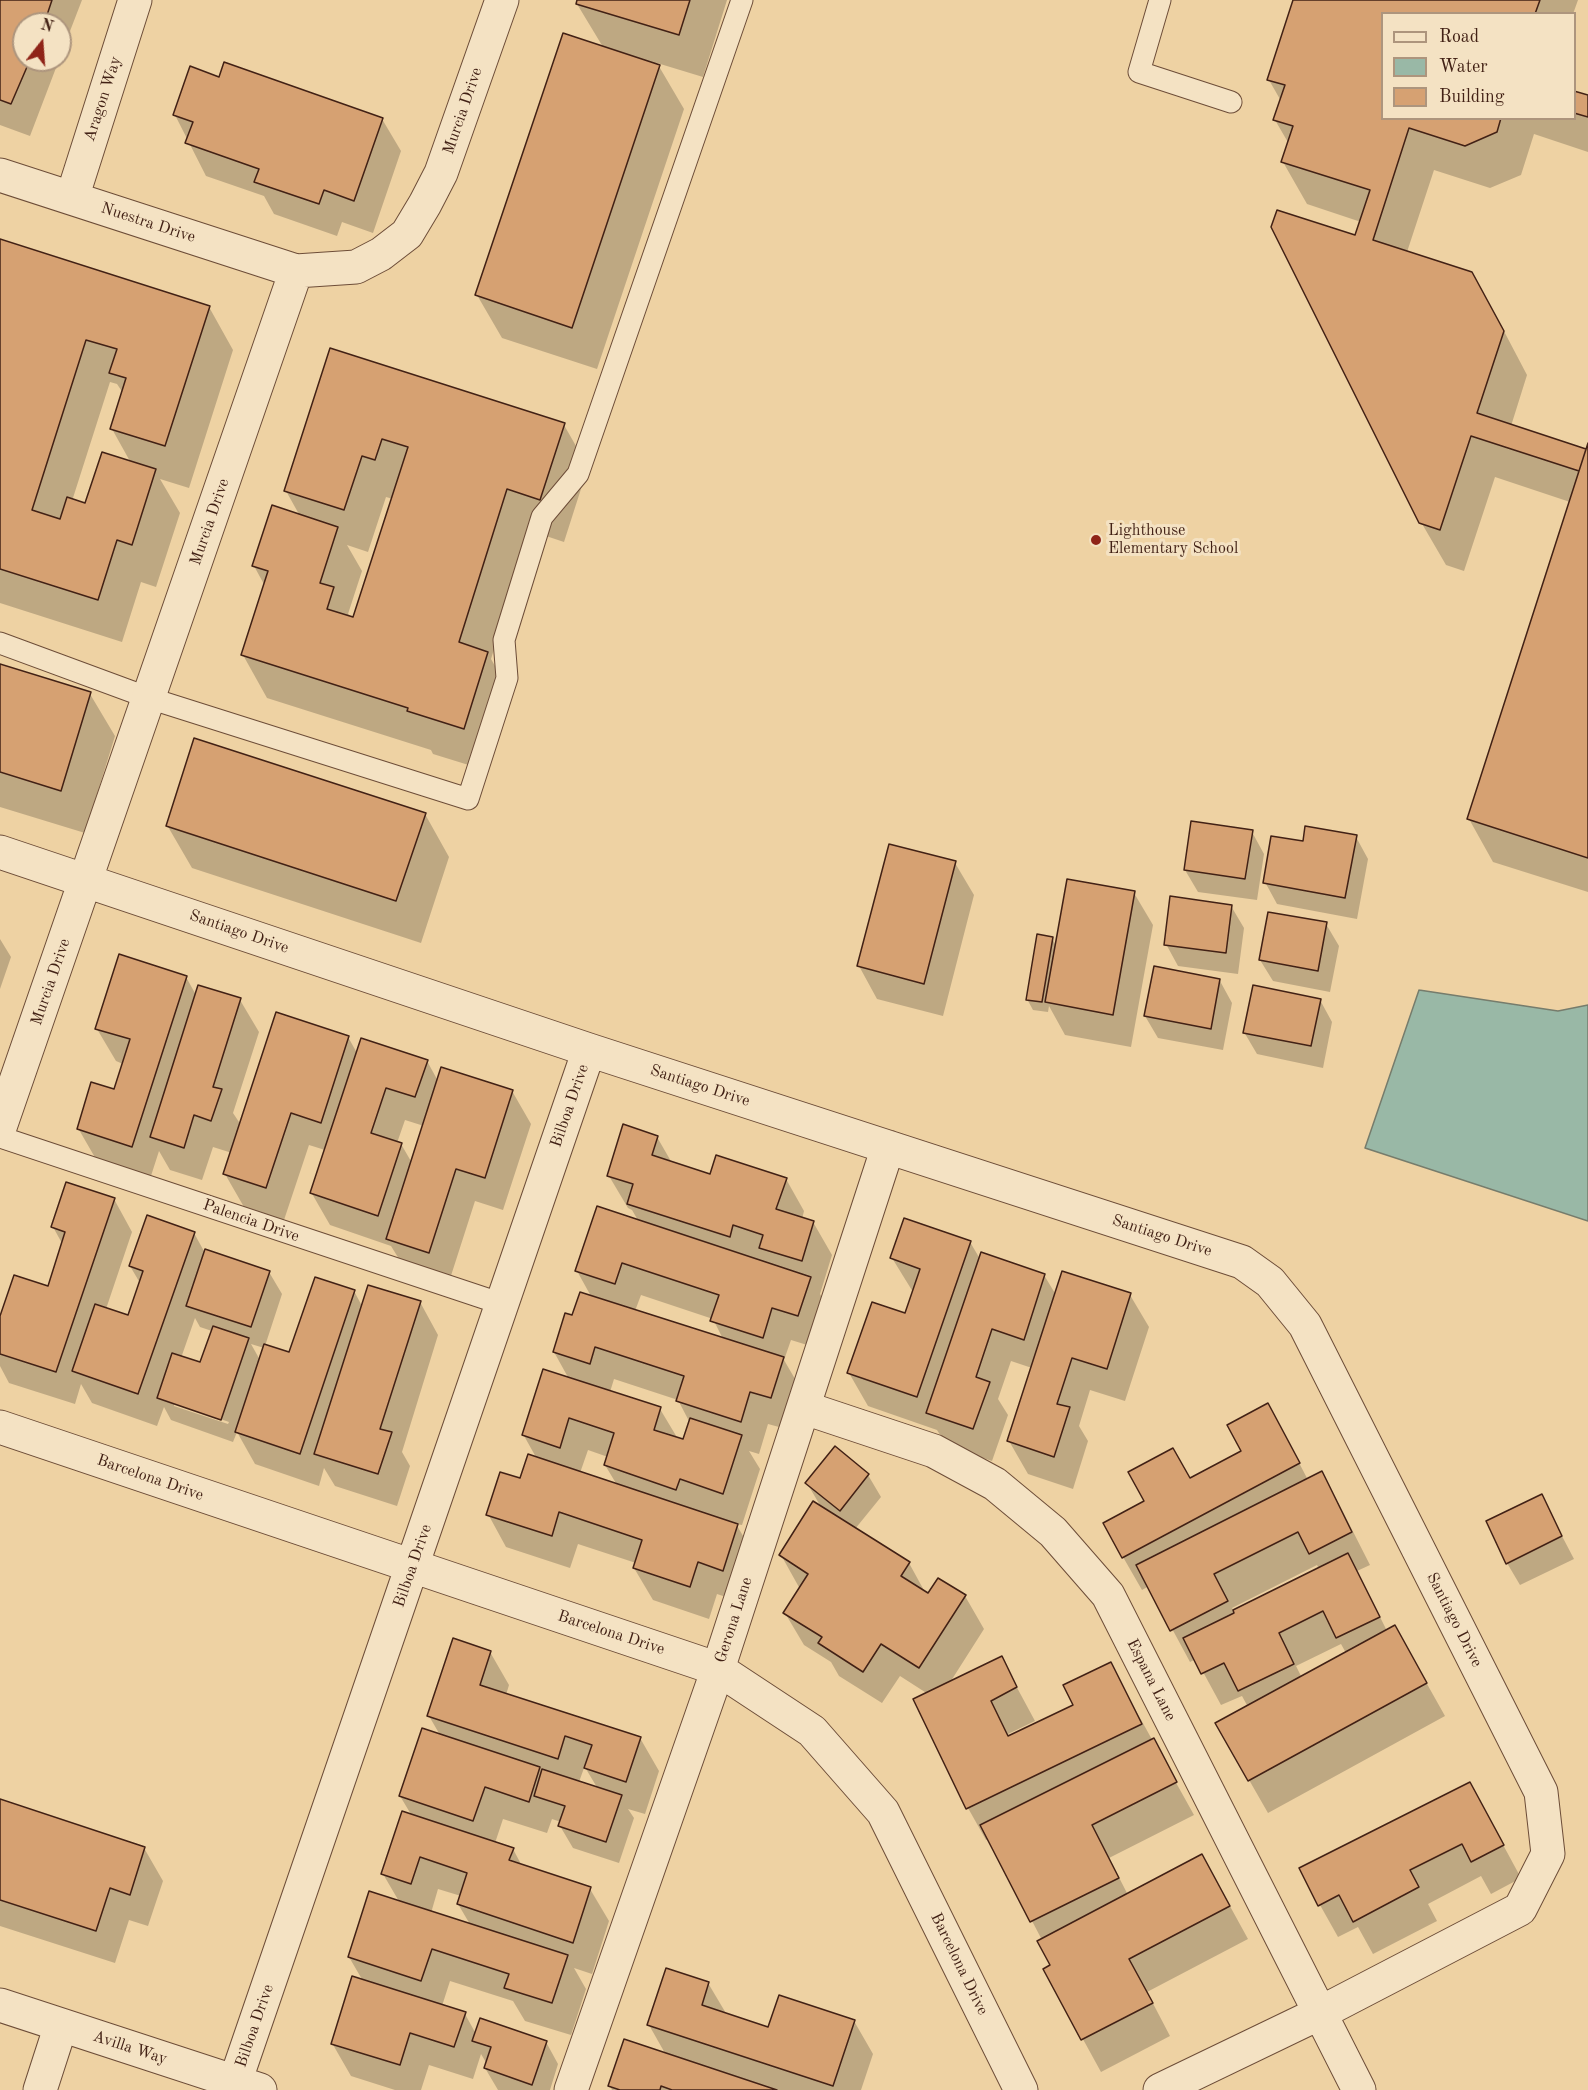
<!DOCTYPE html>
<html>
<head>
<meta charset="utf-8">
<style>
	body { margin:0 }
	#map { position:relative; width:1588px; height:2090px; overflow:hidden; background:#eed2a3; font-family:"Old Standard TT",serif }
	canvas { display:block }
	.legend { position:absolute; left:1381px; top:12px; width:195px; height:108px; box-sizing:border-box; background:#f4e2c3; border:2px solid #ad957d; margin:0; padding:8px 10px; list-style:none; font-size:18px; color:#422115 }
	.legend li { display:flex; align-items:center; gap:12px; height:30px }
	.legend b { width:30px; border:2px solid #ad957d }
	.north { position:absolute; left:12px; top:12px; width:60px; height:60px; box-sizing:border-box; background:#f4e2c3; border:2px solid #ad957d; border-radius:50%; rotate:17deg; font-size:16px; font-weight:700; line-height:24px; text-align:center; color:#422115 }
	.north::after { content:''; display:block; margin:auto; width:21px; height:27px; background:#8f2418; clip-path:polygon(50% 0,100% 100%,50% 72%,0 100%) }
</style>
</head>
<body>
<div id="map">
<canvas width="1588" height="2090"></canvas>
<ul class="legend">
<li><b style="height:8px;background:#f4e2c3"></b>Road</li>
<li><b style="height:16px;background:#99b8a6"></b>Water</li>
<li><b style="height:16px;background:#d6a172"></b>Building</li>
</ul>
<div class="north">N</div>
</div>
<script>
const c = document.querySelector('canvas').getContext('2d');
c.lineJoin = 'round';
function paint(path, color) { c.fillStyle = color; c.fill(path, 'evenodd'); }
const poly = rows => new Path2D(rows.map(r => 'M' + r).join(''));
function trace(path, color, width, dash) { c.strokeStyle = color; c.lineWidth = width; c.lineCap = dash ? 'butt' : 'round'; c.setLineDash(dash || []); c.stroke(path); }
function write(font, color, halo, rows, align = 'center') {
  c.font = font + ' "Old Standard TT",serif'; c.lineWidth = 6; c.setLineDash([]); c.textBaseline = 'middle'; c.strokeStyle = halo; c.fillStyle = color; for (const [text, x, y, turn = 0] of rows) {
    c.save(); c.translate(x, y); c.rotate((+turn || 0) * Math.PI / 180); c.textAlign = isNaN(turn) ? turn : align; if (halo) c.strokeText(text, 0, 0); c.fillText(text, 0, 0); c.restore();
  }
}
const water = poly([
	[1419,990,1558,1011,1588,1005,1588,1221,1365,1148,1419,990]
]);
paint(water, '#99b8a6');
trace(water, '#767c6c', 1.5);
paint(poly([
	[0,0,82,0,60,57,60,24,24,24,24,60,59,60,30,136,0,125],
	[578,0,727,0,703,77,657,63,684,109,597,369,502,338,477,295,603,47,577,4],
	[1294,0,1578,0,1573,14,1382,14,1382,118,1574,118,1574,93,1588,97,1588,152,1534,134,1521,175,1490,188,1434,170,1407,252,1496,316,1527,375,1511,426,1587,451,1588,448,1588,892,1493,862,1469,819,1570,502,1495,477,1464,571,1446,565,1421,522,1356,237,1361,222,1307,204,1283,162,1289,144,1275,120,1281,101,1269,80],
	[220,78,382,119,401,151,373,233,342,222,337,236,274,214,264,196,206,176,175,115],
	[0,241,209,307,233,350,189,488,160,479,180,513,156,587,141,582,122,642,0,603],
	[110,382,117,384,123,393,112,429,131,463,86,505,72,501],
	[331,350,564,425,588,467,564,542,531,531,491,659,512,696,488,771,433,754,431,750,267,698,243,655,265,586,254,566,300,516,286,491],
	[386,497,393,499,354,619,348,614,362,571,347,545,368,552],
	[0,666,90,694,115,736,85,833,0,807],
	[425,814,449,857,421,943,192,868,167,825],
	[1252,832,1264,854,1257,900,1198,892,1185,870],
	[1356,837,1368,859,1357,919,1277,904,1265,882],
	[955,863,974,895,943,1016,877,999,859,966],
	[1134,893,1153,925,1131,1047,1065,1035,1049,1006,1048,1012,1033,1010,1027,999,1052,938,1056,946],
	[1231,906,1244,928,1238,974,1178,966,1166,944],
	[1326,924,1339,946,1330,992,1273,981,1260,960],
	[0,939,11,957,0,989],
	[186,977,196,995,240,1000,259,1032,233,1113,241,1125,348,1037,357,1053,427,1061,438,1081,512,1091,531,1124,503,1210,475,1201,448,1285,407,1272,391,1246,330,1225,311,1192,325,1150,309,1145,284,1220,244,1207,225,1174,232,1153,213,1147,202,1180,170,1170,159,1151,150,1179,97,1161,78,1128,115,1091,123,1064,116,1061,97,1029],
	[405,1120,424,1126,412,1163,401,1144,397,1143],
	[1220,981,1232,1003,1223,1050,1158,1038,1145,1016],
	[1320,1000,1332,1022,1323,1068,1257,1054,1244,1032],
	[657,1137,672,1163,711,1176,786,1179,804,1211,802,1219,813,1222,832,1255,820,1294,829,1311,817,1348,791,1340,784,1360,802,1391,790,1430,768,1424,759,1454,749,1451,760,1469,742,1525,736,1524,756,1558,741,1602,717,1594,709,1619,653,1600,634,1568,636,1563,578,1544,570,1568,506,1547,488,1514,537,1459,523,1434,569,1379,554,1352,573,1317,592,1298,577,1271,639,1222,632,1210,628,1208,609,1176],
	[641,1295,713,1319,723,1339,635,1311],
	[614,1379,678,1400,690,1423,684,1441,678,1439,660,1409,610,1392],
	[588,1450,608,1457,605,1465,617,1485,580,1473],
	[114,1199,132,1232,106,1309,129,1317,140,1283,130,1266,194,1233,205,1253,269,1272,282,1294,265,1346,290,1354,354,1291,362,1306,420,1302,438,1335,402,1452,410,1466,397,1506,335,1486,324,1468,319,1486,255,1464,237,1432,233,1442,171,1420,164,1407,157,1426,92,1403,81,1384,75,1404,9,1383,0,1366,0,1321,49,1288,63,1245,53,1227],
	[195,1318,200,1327,212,1331,201,1364,181,1358],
	[251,1344,264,1348,260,1360],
	[174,1403,229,1422,228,1424,174,1406],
	[970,1242,980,1259,1044,1275,1056,1295,1130,1295,1149,1327,1125,1401,1090,1390,1079,1426,1088,1441,1073,1489,1028,1474,1009,1441,1032,1368,1011,1361,998,1399,1008,1415,992,1461,947,1446,937,1430,868,1406,849,1373,905,1315,913,1292,892,1258],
	[1286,1438,1308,1480,1321,1473,1340,1506,1370,1565,1357,1571,1387,1631,1413,1659,1445,1716,1268,1813,1217,1724,1248,1707,1242,1696,1221,1705,1196,1659,1190,1662,1149,1586,1142,1590,1123,1557,1190,1480],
	[1317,1565,1319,1569,1234,1611,1232,1608],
	[1341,1644,1346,1653,1302,1678,1296,1666],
	[835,1448,868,1475,881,1497,855,1529,909,1563,926,1594,965,1596,984,1629,949,1684,1001,1658,1035,1721,1008,1734,1010,1737,1075,1705,1110,1664,1194,1815,1109,1858,1128,1895,1220,1888,1248,1939,1147,1992,1170,2036,1101,2072,1045,1970,1052,1965,1042,1940,989,1839,986,1840,968,1808,928,1694,900,1676,882,1703,839,1676,831,1662,804,1645,785,1613,800,1589,781,1555,821,1507,807,1483],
	[1541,1496,1574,1559,1520,1585,1507,1563],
	[490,1652,509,1685,506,1695,640,1738,659,1771,645,1814,628,1809,634,1818,619,1863,573,1848,560,1826,561,1822,552,1819,547,1833,503,1819,495,1843,513,1849,522,1866,590,1889,609,1921,592,1974,574,1968,586,1989,571,2035,525,2021,513,2001,450,1981,442,2006,465,2014,476,2034,546,2042,558,2064,550,2090,498,2090,485,2068,487,2064,481,2054,473,2079,429,2065,421,2090,395,2090,351,2076,332,2043,363,1981,349,1957,400,1903,383,1874,412,1816,400,1796,440,1735,429,1716],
	[584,1768,586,1769,598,1789,579,1782],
	[438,1889,461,1896,458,1904,471,1926,431,1913],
	[0,1805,144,1848,163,1881,148,1926,129,1920,115,1963,0,1926],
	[1488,1817,1521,1878,1491,1894,1481,1876,1428,1904,1437,1921,1373,1954,1358,1927,1338,1937,1320,1905],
	[708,1983,727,2015,769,2029,854,2021,873,2054,861,2090,612,2090,610,2086,666,2055,649,2025]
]), '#0003');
const building = poly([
	[0,0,52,0,44,24,24,24,24,60,30,60,11,104,0,100,0,0],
	[577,0,690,0,679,35,576,4,577,0],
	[1293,0,1540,0,1535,14,1382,14,1382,118,1501,118,1497,132,1465,146,1409,128,1373,240,1472,272,1504,331,1477,413,1586,449,1579,471,1471,436,1440,530,1419,523,1271,227,1277,210,1355,235,1370,190,1281,162,1293,126,1273,120,1285,85,1267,80,1293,0],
	[563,33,660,65,572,328,475,295,563,33],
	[224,62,383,118,354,201,324,190,319,204,254,182,259,169,185,143,193,122,173,115,190,66,219,77,224,62],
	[1574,91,1588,95,1588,117,1574,113,1574,91],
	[0,239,210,306,165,446,110,429,126,378,109,373,117,349,86,340,32,510,60,519,67,497,85,503,102,452,156,469,132,545,117,540,98,600,0,569,0,239],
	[330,348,565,423,540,500,507,489,459,642,488,652,464,729,407,711,408,708,241,655,268,571,252,566,272,505,338,527,320,583,334,587,327,609,353,617,408,447,382,439,375,460,362,456,344,510,284,491,330,348],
	[1588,443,1588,858,1467,819,1588,443],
	[0,664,91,692,61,791,0,772,0,664],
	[194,738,426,813,396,901,166,826,194,738],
	[1191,821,1253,830,1245,879,1184,870,1191,821],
	[1305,826,1357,835,1345,898,1263,883,1271,836,1303,841,1305,826],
	[889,844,956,861,924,984,857,966,889,844],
	[1067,879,1135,891,1113,1015,1045,1002,1067,879],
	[1170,896,1232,905,1226,953,1164,945,1170,896],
	[1268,912,1327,922,1318,971,1259,960,1268,912],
	[1037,934,1053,937,1042,1002,1026,1000,1037,934],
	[119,954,187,976,132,1147,77,1129,91,1082,114,1089,130,1039,95,1029,119,954],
	[1154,966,1220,979,1211,1029,1144,1016,1154,966],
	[198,985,241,998,213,1087,222,1089,211,1121,194,1115,184,1148,150,1137,198,985],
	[1253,985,1321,999,1311,1046,1243,1033,1253,985],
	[276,1012,349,1036,321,1123,291,1113,266,1188,223,1174,276,1012],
	[361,1038,428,1060,415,1097,386,1088,371,1133,402,1143,378,1216,310,1193,361,1038],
	[441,1067,513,1090,485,1178,456,1169,429,1253,386,1239,441,1067],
	[623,1124,658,1136,652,1155,710,1174,716,1155,787,1178,776,1209,814,1221,802,1261,759,1248,763,1235,733,1225,730,1237,627,1204,633,1184,607,1176,623,1124],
	[66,1182,115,1198,56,1372,0,1354,0,1316,14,1275,48,1286,65,1232,51,1227,66,1182],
	[597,1206,811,1277,798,1316,772,1308,763,1338,710,1321,719,1295,622,1263,615,1284,575,1271,597,1206],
	[147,1215,195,1232,138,1394,72,1371,95,1304,128,1315,143,1271,129,1266,147,1215],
	[904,1218,971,1241,917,1397,847,1373,872,1302,905,1313,920,1269,890,1258,904,1218],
	[205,1249,270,1271,251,1327,186,1306,205,1249],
	[981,1252,1045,1274,1024,1340,992,1329,976,1377,990,1382,973,1429,926,1413,981,1252],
	[1062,1271,1131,1293,1107,1369,1072,1358,1057,1404,1070,1407,1054,1457,1007,1441,1062,1271],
	[315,1277,355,1290,300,1454,235,1432,264,1344,289,1352,315,1277],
	[368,1285,421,1301,380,1429,392,1432,378,1474,314,1454,368,1285],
	[580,1292,784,1357,771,1398,750,1392,741,1422,676,1401,684,1376,595,1347,590,1364,553,1352,565,1313,572,1315,580,1292],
	[213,1326,249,1338,221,1420,157,1398,172,1353,200,1362,213,1326],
	[543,1369,661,1407,654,1430,683,1439,690,1418,742,1435,723,1494,680,1479,676,1490,604,1465,614,1433,569,1418,560,1448,522,1435,543,1369],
	[1268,1403,1300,1463,1122,1558,1103,1523,1144,1501,1128,1472,1173,1448,1190,1478,1241,1451,1227,1425,1268,1403],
	[835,1446,869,1474,840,1511,805,1483,835,1446],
	[528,1454,738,1524,723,1571,698,1562,690,1587,633,1568,642,1540,559,1512,552,1536,486,1515,500,1472,520,1478,528,1454],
	[1322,1471,1352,1532,1309,1554,1298,1532,1214,1574,1228,1601,1170,1631,1136,1565,1322,1471],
	[1542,1494,1562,1536,1506,1564,1486,1521,1542,1494],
	[813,1501,910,1562,901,1576,928,1593,938,1578,966,1595,919,1668,881,1644,863,1672,818,1643,822,1637,783,1613,808,1574,779,1555,813,1501],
	[1348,1553,1380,1617,1336,1638,1323,1611,1279,1633,1294,1664,1238,1691,1224,1663,1201,1674,1183,1638,1234,1613,1233,1610,1348,1553],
	[1395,1625,1427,1683,1248,1781,1215,1723,1395,1625],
	[453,1638,491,1651,480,1685,641,1737,626,1782,584,1768,592,1745,565,1736,558,1759,427,1716,453,1638],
	[1002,1656,1017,1687,991,1701,1008,1736,1073,1705,1063,1685,1111,1662,1142,1724,966,1809,913,1699,1002,1656],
	[422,1728,540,1767,529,1802,485,1787,473,1821,399,1796,422,1728],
	[1154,1738,1177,1782,1092,1825,1119,1878,1030,1922,980,1825,1154,1738],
	[542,1769,622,1795,606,1842,558,1826,565,1806,534,1796,542,1769],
	[1470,1782,1504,1845,1471,1862,1462,1844,1410,1870,1419,1887,1353,1922,1339,1895,1318,1906,1299,1868,1470,1782],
	[0,1799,145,1847,130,1895,110,1888,96,1931,0,1900,0,1799],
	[402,1811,514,1848,509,1860,591,1887,573,1943,457,1904,467,1873,420,1857,411,1884,381,1874,402,1811],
	[1202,1854,1230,1906,1129,1959,1153,2003,1081,2040,1043,1969,1050,1965,1037,1941,1202,1854],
	[369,1891,568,1955,552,2003,504,1988,509,1974,432,1949,421,1981,348,1957,369,1891],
	[666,1968,709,1982,702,2005,768,2027,779,1995,855,2020,833,2086,647,2025,666,1968],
	[352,1976,466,2012,454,2047,410,2033,400,2065,331,2044,352,1976],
	[480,2018,547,2041,532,2085,484,2068,491,2047,472,2041,480,2018],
	[624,2039,777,2090,672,2090,661,2086,660,2090,620,2090,608,2086,624,2039]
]);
paint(building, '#d6a172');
trace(building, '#422115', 1.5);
const lane = poly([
	[1160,0,1139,72,1231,102],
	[0,643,149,698,468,799,507,678,504,640,542,517,578,474,742,0],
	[0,1137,502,1304]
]);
const street = poly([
	[0,175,296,271,356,267,381,254,407,234,425,204,441,173,502,0],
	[72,198,135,0],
	[0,852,589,1050,1242,1262,1270,1282,1305,1325,1541,1792,1548,1854,1520,1909,1320,2013,1160,2090],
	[0,1127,296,271],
	[805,1408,934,1451,995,1484,1053,1532,1108,1595,1359,2090],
	[0,1427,718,1669,812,1731,883,1812,1021,2090],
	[0,2005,260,2090],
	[235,2082,589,1050],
	[40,2090,61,2025],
	[571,2090,718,1669,888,1147]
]);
trace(lane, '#6d4d38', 23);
trace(street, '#6d4d38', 35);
trace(lane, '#f4e2c3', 21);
trace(street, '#f4e2c3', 33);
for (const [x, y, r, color] of [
	[1096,540,6,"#8f2418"]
]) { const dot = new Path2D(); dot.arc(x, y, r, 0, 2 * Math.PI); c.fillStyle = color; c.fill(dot); trace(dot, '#f4e2c3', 2); }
write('16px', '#422115', '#f4e2c3', [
	["Aragon Way",103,99,-72],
	["Murcia Drive",463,111,-71],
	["Nuestra Drive",148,223,18],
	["Murcia Drive",210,522,-71],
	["Santiago Drive",239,932,19],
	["Murcia Drive",51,982,-71],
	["Santiago Drive",700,1086,18],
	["Bilboa Drive",570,1106,-71],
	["Palencia Drive",251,1221,19],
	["Santiago Drive",1162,1236,18],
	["Barcelona Drive",150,1478,19],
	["Bilboa Drive",413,1566,-71],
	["Gerona Lane",734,1620,-72],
	["Santiago Drive",1454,1620,63],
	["Barcelona Drive",611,1633,18],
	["Espana Lane",1151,1680,63],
	["Barcelona Drive",959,1964,64],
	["Bilboa Drive",255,2026,-71],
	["Avilla Way",130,2048,18]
]);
write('16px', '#422115', '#f4e2c3', [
	["Lighthouse",1108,531],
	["Elementary School",1108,549]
], 'left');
</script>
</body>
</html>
